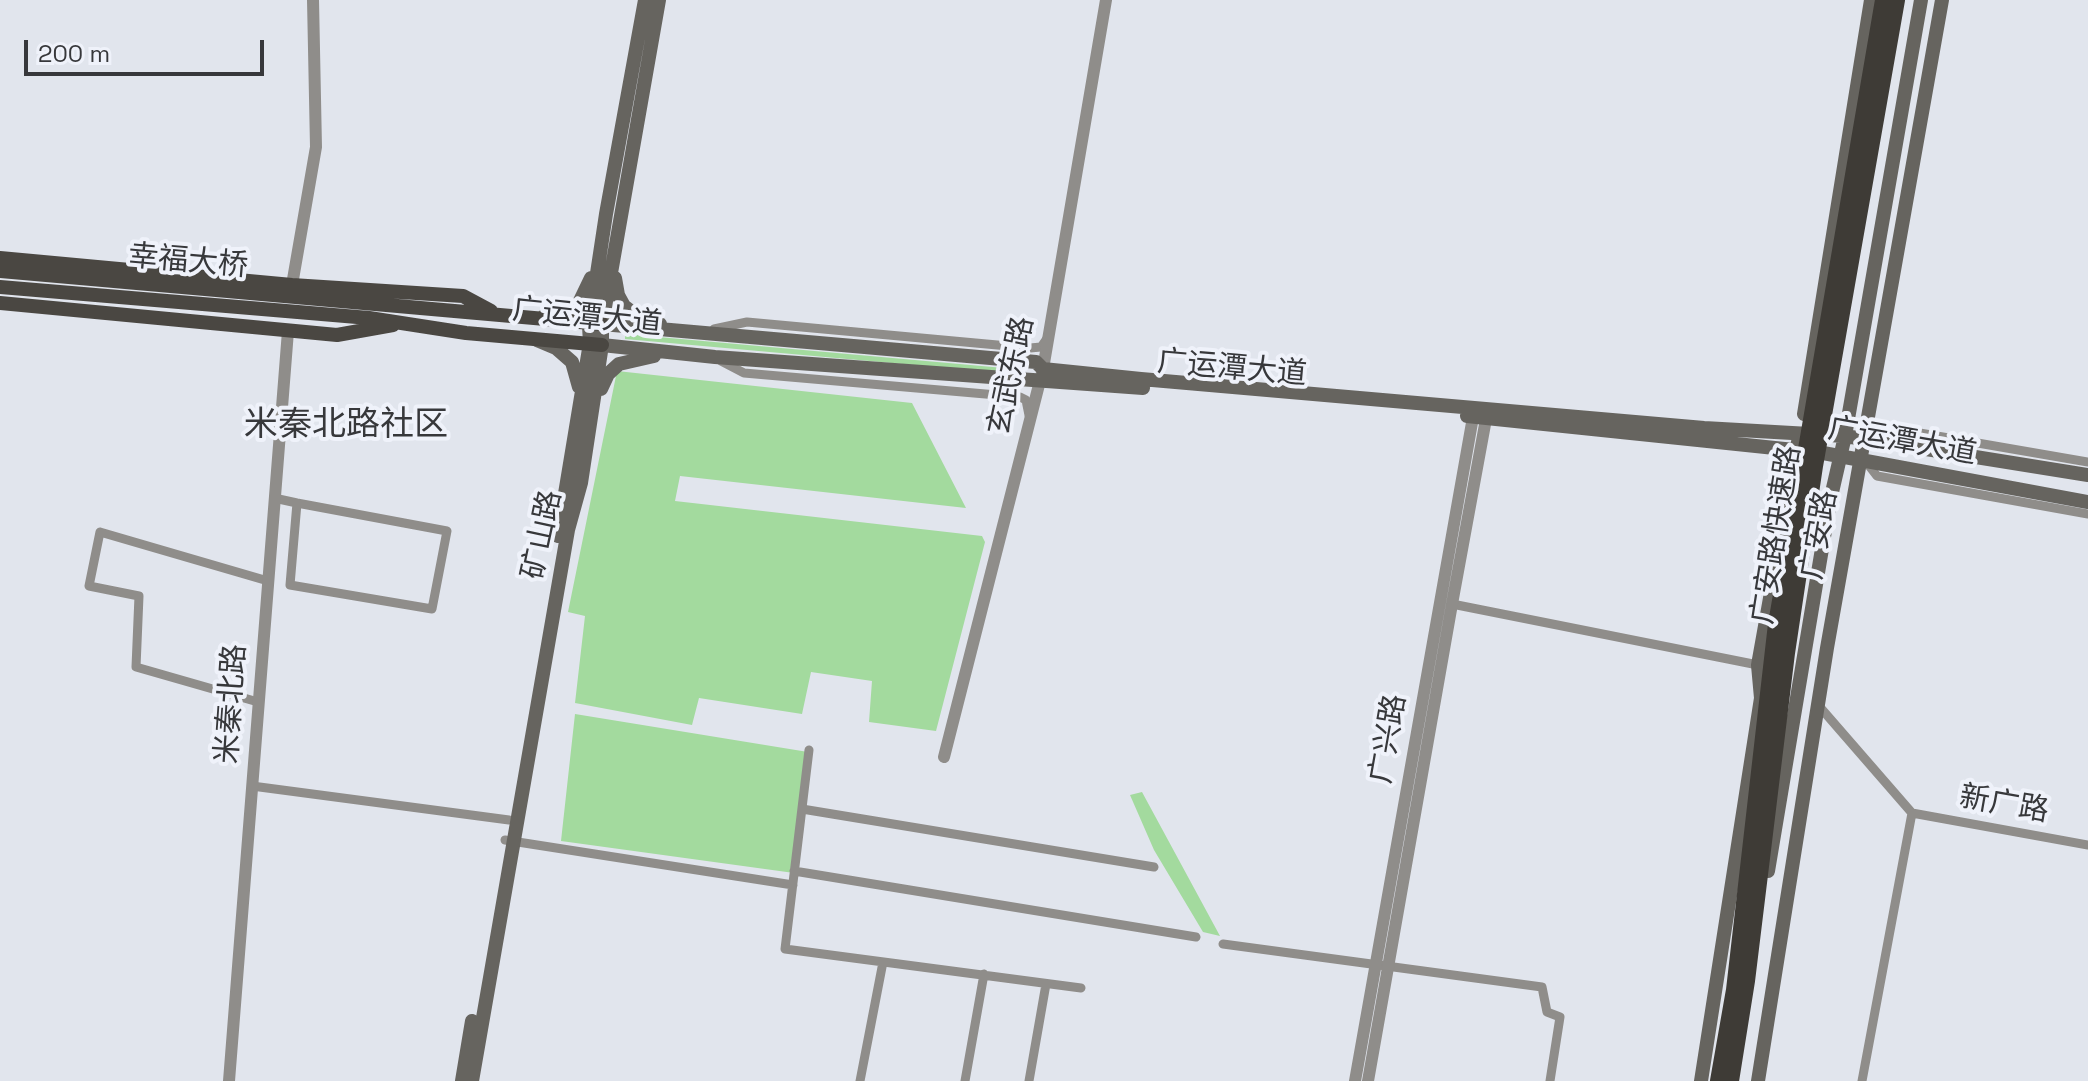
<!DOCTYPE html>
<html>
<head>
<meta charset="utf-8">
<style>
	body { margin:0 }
	#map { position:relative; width:2088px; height:1081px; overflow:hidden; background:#e1e5ed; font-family:"Space Grotesk",sans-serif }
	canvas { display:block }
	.scale { position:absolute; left:24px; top:40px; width:240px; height:36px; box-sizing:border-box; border:4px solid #37383b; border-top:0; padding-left:10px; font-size:24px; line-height:28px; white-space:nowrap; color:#37383b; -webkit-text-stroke:6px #eff2fa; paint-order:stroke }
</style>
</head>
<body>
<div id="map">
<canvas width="2088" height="1081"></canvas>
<div class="scale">200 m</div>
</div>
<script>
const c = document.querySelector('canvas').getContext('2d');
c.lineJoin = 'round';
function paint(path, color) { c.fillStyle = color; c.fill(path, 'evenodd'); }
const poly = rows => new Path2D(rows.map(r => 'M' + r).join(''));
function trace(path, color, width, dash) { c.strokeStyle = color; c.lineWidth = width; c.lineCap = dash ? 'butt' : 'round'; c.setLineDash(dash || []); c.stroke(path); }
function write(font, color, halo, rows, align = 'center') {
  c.font = font + ' "Space Grotesk","Noto Sans SC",sans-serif'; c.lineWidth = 8; c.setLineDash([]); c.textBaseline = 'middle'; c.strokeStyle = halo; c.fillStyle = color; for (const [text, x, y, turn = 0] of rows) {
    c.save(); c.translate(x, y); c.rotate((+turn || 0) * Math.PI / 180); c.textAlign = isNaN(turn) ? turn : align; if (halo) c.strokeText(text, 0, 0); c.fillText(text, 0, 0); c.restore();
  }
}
paint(poly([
	[625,334,1015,369,1014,374,625,339],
	[617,371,912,403,966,508,680,476,675,501,982,536,985,542,936,731,869,722,872,681,811,672,802,714,699,698,692,725,575,703,585,616,568,612],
	[575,714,808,752,794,873,561,841],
	[1142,792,1220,936,1203,932,1154,850,1130,795]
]), '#a3da9e');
trace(poly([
	[714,329,747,322,1030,348,1041,347,1048,337],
	[721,361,744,373,1020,397,1026,400,1029,415],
	[1870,439,1885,427,2088,462],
	[1867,463,1877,476,2088,514],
	[274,498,297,503,447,531,432,609,290,585,297,503],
	[1452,604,1758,665],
	[258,702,136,667,139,596,89,586,100,532,268,581],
	[1819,706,1912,813,1862,1081],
	[809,750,785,949,1081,988],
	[252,786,509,820],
	[802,809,1154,867],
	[1912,813,2088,845],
	[505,840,793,885],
	[794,871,1196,937],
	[1223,944,1542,987,1547,1012,1560,1017,1550,1081],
	[860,1081,883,962],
	[965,1081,984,974],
	[1029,1081,1046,984]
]), '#8f8d8a', 9);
trace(poly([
	[292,285,316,147,313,0],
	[944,757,1043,369,1106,0],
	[229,1081,288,331],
	[1355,1081,1473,417,1478,411],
	[1368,1081,1452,604,1486,419,1490,412]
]), '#8f8d8a', 12);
trace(poly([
	[615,278,618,295,624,306,637,316,660,324],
	[544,316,562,314,578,305,591,278],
	[602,324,1036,362,1043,369,1141,379,1704,428,1845,436,2088,475],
	[537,340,556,348,572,362,579,387],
	[602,345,715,357,1143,388],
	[601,389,608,374,619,364,654,356],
	[1804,414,1871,0],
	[1467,416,1823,453,2088,502],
	[558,536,590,343,589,326,606,214,645,0],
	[1768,871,1830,501,1845,436,1921,0],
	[462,1081,472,1021],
	[472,1081,568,530,581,483,602,345,602,324,659,0],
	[1701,1081,1761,698,1758,665,1798,442],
	[1758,1081,1827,648,1942,0]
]), '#66645f', 14);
trace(poly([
	[0,258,292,285,463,296,491,311],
	[0,271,602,324],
	[0,287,369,318,466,333,602,345],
	[0,303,337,335,393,325]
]), '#4a4742', 14);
trace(poly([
	[1718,1081,1734,990,1776,624,1883,0],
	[1731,1081,1747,981,1787,653,1815,466,1897,0]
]), '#3e3b36', 16);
write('30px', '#37383b', '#eff2fa', [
	["幸福大桥",188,262,5],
	["广运潭大道",587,318,6],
	["广运潭大道",1232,369,5],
	["玄武东路",1012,376,-78],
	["广运潭大道",1902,442,10],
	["矿山路",543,535,-78],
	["广安路快速路",1777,535,-81],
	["广安路",1820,535,-80],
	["米秦北路",232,704,-86],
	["广兴路",1389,739,-80],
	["新广路",2004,805,10]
]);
write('34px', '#37383b', '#eff2fa', [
	["米秦北路社区",346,426]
]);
</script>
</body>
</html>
